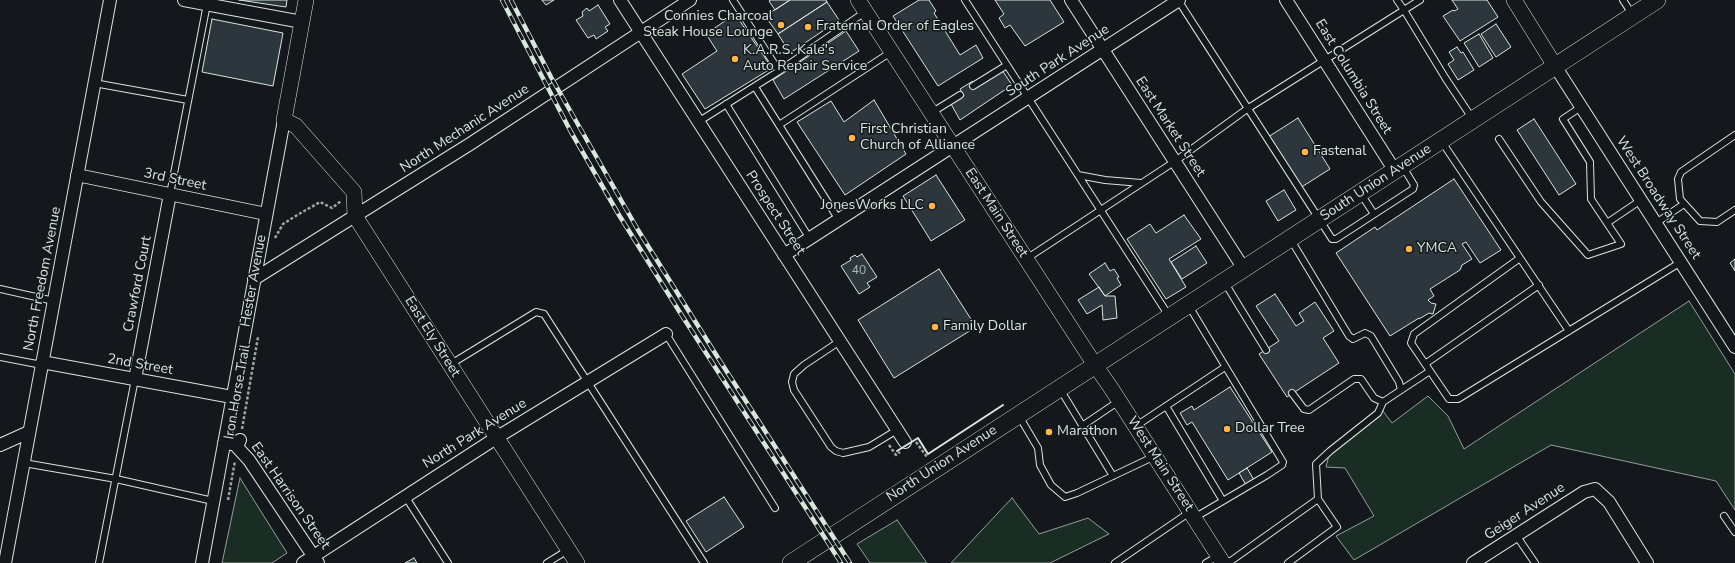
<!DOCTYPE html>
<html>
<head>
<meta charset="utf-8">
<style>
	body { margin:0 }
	canvas { display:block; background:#14181c }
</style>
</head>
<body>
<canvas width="1735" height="563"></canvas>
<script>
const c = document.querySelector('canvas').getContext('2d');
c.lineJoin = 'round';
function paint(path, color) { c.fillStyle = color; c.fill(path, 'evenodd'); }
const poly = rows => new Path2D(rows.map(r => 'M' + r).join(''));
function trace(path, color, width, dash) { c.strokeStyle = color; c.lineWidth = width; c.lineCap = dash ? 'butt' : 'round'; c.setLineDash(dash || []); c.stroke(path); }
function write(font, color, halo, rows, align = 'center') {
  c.font = font + ' "Nunito Sans",sans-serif'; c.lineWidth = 3; c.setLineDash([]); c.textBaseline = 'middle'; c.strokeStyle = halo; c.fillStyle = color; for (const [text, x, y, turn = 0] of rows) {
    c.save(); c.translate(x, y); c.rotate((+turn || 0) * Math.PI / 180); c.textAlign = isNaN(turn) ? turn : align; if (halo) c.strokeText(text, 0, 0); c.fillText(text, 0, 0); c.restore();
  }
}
const green = poly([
	[1689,301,1735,374,1735,510,1716,481,1551,445,1354,560,1336,536,1374,516,1345,468,1326,467,1330,451,1383,411,1392,423,1428,396,1448,416,1464,449,1689,301],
	[240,478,287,553,272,563,222,563,240,478],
	[1012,498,1039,534,1088,518,1109,534,1050,563,951,563,1012,498],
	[897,520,927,563,870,563,857,544,897,520]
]);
paint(green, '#1a2d24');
trace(green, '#939e99', 1);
const building = poly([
	[239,0,287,0,286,7,239,0],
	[542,0,554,0,546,5,542,0],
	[770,0,790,0,775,10,769,1,770,0],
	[790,0,826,0,827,2,778,34,765,16,790,0],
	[919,0,929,0,936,11,934,13,960,55,976,45,983,58,938,86,893,16,919,0],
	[995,0,1050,0,1064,22,1025,46,1010,25,1005,28,999,18,1004,14,995,0],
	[1452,0,1487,0,1498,17,1460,41,1443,16,1453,10,1454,11,1458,9,1452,0],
	[827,2,839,20,790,53,778,34,827,2],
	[598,5,610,24,605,27,608,31,596,39,594,35,588,38,576,20,583,16,582,12,587,8,589,11,598,5],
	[735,14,772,68,705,109,682,74,717,51,706,34,735,14],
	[212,19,283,33,273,86,202,72,212,19],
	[1496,24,1511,47,1496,57,1481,34,1496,24],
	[846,31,859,51,784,99,773,80,846,31],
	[1479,34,1493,58,1479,67,1464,43,1479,34],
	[1457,47,1461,53,1463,52,1474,70,1458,80,1448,64,1454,60,1449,52,1457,47],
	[1002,70,1012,85,960,120,951,104,964,96,960,89,973,81,977,87,1002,70],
	[874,100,906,154,845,195,797,122,831,101,844,122,874,100],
	[1298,118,1330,169,1300,188,1268,137,1298,118],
	[1534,119,1576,184,1559,195,1517,130,1534,119],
	[936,175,965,220,931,241,903,196,936,175],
	[1454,179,1501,250,1480,263,1466,242,1462,244,1472,259,1462,265,1460,270,1430,289,1434,296,1428,300,1431,303,1436,304,1433,314,1429,313,1419,319,1419,318,1390,336,1336,253,1375,227,1377,230,1454,179],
	[1284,190,1296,210,1278,221,1266,201,1284,190],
	[1184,215,1201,239,1169,259,1186,287,1166,299,1127,239,1150,224,1156,233,1184,215],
	[1196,246,1207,263,1182,279,1171,262,1196,246],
	[862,254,877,277,867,283,870,287,859,294,841,266,851,260,850,258,855,255,857,257,862,254],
	[1735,259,1735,271,1730,263,1735,259],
	[1105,263,1110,271,1114,269,1119,277,1117,278,1121,285,1105,296,1089,274,1105,263],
	[939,269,976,327,894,378,858,320,939,269],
	[1099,287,1105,296,1115,296,1117,318,1103,320,1102,305,1087,314,1078,300,1099,287],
	[1275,294,1296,326,1304,321,1299,313,1315,302,1334,331,1323,338,1339,363,1287,397,1259,354,1279,341,1256,306,1275,294],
	[1230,387,1272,452,1228,480,1192,422,1187,425,1180,413,1192,406,1194,410,1230,387],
	[1247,468,1254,480,1246,485,1239,473,1247,468],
	[724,497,744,527,706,552,686,521,724,497],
	[414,558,417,563,405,563,414,558]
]);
paint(building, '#2c363c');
trace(building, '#d8e6dc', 1);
const service = poly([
	[965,0,1169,316],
	[1178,0,1332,239,1336,239,1413,189,1414,185,1403,167],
	[1420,0,1404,10,1446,79,1472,118],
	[1623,0,1632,14],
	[779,71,865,12],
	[94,83,188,100],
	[973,86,1007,65],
	[755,87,839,220],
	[726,104,810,239],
	[931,113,960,95],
	[698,122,779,71,733,0],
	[779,125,891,52],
	[1735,135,1681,172,1678,179,1680,199,1700,221,1717,222,1735,210],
	[1499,139,1541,202,1588,255,1621,244,1591,199,1590,162,1563,119,1581,107],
	[1442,142,1569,331],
	[1078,175,1105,180,1141,183],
	[170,194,207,4],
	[1361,194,1374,214],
	[1607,223,1641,200],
	[1656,223,1684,204],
	[1291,240,1349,336,1353,339,1365,333,1371,336,1399,382,1401,390,1383,402,1374,398,1361,379,1354,379,1309,410,1304,409,1292,393],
	[1520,258,1414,334,1411,343,1449,399,1458,399,1681,262],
	[1026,259,1174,162,1247,109,1404,10,1397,0],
	[1225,283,1266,350],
	[0,289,54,301],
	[1189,306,1283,462,1282,465,1267,475,1194,518],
	[666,334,775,508],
	[840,341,804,365,794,374,792,382,794,390,831,447,836,451,843,453,869,447,897,430],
	[0,357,42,365],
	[451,364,536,312,544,314,704,563],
	[1425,364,1539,285],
	[1060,389,1113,476],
	[1401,390,1430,371],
	[1166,406,1223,501],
	[1019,416,1038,448,1040,465,1051,485,1065,497,1077,493,1155,456],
	[1082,426,1119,401],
	[1136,426,1225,367],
	[24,463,116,479,213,501],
	[405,496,448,563],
	[1724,516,1735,532],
	[1516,535,1535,563],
	[99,563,135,379],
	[547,563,568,550],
	[1115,563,1190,512],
	[1206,563,1218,556],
	[1228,563,1318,499,1316,464,1330,451,1378,413,1383,402],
	[1288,563,1337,527,1318,499]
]);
const minor = poly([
	[184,0,302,22],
	[620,0,905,442],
	[1071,0,1244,269],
	[1286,0,1395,171],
	[1555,66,1735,347],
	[77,175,266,214],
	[784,255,1179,0],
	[254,279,470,144,690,0],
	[42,362,232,397],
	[135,379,170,194],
	[224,443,232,444,240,440,237,447,249,460,318,563],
	[0,445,29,432],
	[5,563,110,0],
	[202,563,284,120],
	[303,563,496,438,666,334],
	[1473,563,1584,492,1595,489,1609,502,1647,563]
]);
const tertiary = poly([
	[306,0,284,120,296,126,354,192,355,216,577,563],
	[858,0,1095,365,1111,388,1223,563],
	[1514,0,1555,66]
]);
const secondary = poly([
	[791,563,1657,0]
]);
trace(service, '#d8e6dc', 8);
trace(minor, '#d8e6dc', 14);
trace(tertiary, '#d8e6dc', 16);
trace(secondary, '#d8e6dc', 18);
trace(poly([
	[275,238,283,224,299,214,320,202,332,208,341,201],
	[242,429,258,337],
	[916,442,927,457],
	[889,445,896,455,900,452],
	[228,500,235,461]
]), '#9da8a2', 2.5, [3, 2]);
trace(service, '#14181c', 6);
trace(minor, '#14181c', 12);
trace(tertiary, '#14181c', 15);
trace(secondary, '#14181c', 17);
const rail = poly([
	[502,0,571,132,619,215,679,311,841,563],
	[511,0,551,77,638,230,720,361,850,563]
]);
trace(rail, '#d8e6dc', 4.5);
trace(rail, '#14181c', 3, [9]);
trace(poly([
	[897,451,918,438,928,454,1003,405]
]), '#d8e6dc', 2);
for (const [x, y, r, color] of [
	[781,25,4,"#ffb74d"],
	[808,27,4,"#ffb74d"],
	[735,59,4,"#ffb74d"],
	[852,138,4,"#ffb74d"],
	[1305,152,4,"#ffb74d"],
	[932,206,4,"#ffb74d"],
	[1409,249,4,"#ffb74d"],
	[935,327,4,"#ffb74d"],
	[1227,429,4,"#ffb74d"],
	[1049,432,4,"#ffb74d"]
]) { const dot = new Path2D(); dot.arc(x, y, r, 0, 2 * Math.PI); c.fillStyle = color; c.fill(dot); trace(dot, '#14181c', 1.5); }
write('12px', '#adbab4', null, [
	["40",859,271]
]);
write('14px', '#d8e6dc', '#14181c', [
	["Connies Charcoal",773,17,"right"],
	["Steak House Lounge",773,33,"right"],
	["Fraternal Order of Eagles",816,27],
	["K.A.R.S. Kale's",743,51],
	["Auto Repair Service",743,67],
	["First Christian",860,130],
	["Church of Alliance",860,146],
	["Fastenal",1313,152],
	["JonesWorks LLC",924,206,"right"],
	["YMCA",1417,249],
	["Family Dollar",943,327],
	["Dollar Tree",1235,429],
	["Marathon",1057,432]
], 'left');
write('14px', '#d8e6dc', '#14181c', [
	["South Park Avenue",1058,61,-33],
	["East Columbia Street",1353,77,58],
	["East Market Street",1170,127,57],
	["North Mechanic Avenue",465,129,-33],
	["3rd Street",175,180,12],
	["South Union Avenue",1376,183,-33],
	["West Broadway Street",1658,198,57],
	["Prospect Street",775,213,57],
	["East Main Street",996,213,57],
	["North Freedom Avenue",43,279,-79],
	["Hester Avenue",254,281,-80],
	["Crawford Court",138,284,-79],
	["East Ely Street",432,337,58],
	["2nd Street",140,365,10],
	["Iron Horse Trail",238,392,-80],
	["North Park Avenue",475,434,-32],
	["North Union Avenue",942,464,-33],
	["West Main Street",1160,464,57],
	["East Harrison Street",290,496,55],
	["Geiger Avenue",1525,512,-33]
]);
</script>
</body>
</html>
